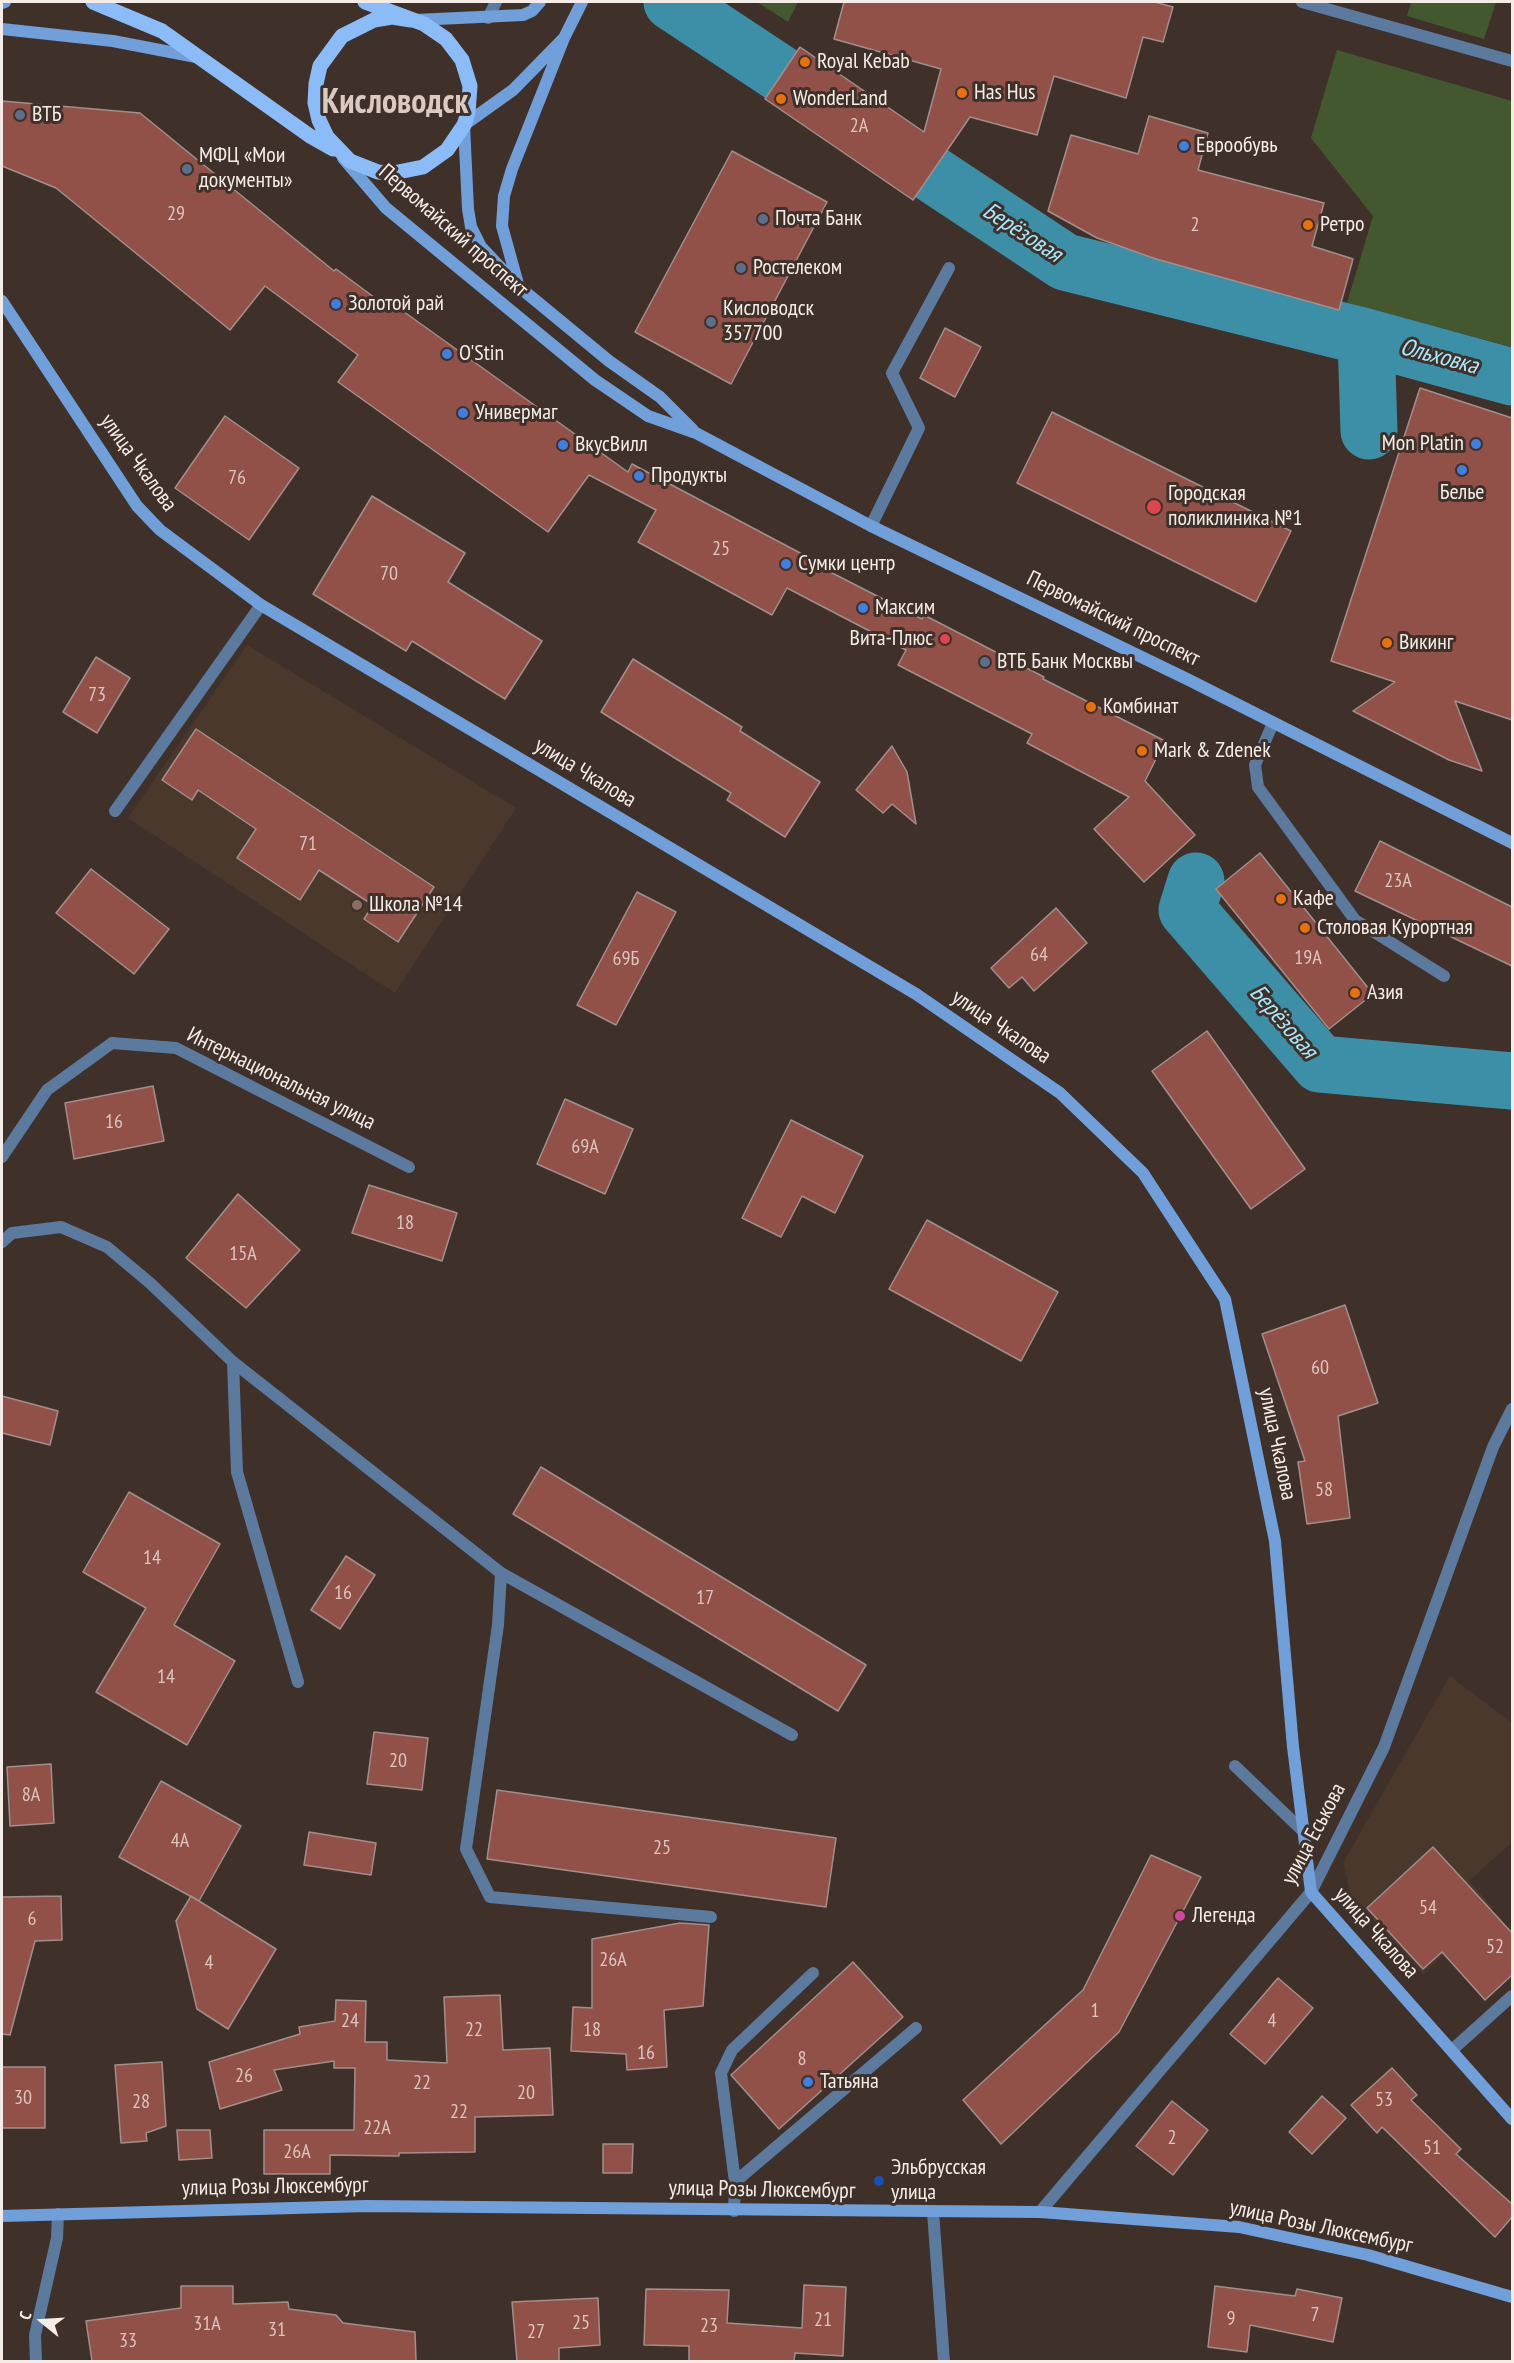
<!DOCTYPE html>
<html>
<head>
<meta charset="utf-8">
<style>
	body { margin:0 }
	#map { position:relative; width:1514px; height:2363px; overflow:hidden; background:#3f312a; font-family:"PT Sans Narrow",sans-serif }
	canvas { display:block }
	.frame { position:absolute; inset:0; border:3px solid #f5ece7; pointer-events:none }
	.north { position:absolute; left:12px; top:2291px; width:60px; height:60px; -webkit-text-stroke:4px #3f312a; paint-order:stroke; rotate:288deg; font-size:16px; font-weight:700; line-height:24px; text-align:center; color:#f5ece7 }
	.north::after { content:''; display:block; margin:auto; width:21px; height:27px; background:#f5ece7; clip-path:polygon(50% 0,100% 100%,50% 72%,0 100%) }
</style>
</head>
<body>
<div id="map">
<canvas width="1514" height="2363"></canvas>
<div class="frame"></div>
<div class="north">С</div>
</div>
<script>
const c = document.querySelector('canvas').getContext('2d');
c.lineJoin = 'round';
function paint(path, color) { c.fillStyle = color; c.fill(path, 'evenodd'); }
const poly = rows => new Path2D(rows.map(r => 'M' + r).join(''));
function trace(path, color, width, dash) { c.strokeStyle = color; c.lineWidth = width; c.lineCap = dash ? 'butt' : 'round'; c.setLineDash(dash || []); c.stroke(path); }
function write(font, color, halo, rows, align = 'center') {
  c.font = font + ' "PT Sans Narrow",sans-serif'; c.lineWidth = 6; c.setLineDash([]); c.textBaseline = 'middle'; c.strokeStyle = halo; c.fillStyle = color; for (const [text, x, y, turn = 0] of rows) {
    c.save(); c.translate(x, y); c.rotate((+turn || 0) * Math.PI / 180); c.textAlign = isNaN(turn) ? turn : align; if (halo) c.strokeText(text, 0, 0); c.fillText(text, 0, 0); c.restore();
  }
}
paint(poly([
	[247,645,516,808,395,993,128,818],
	[1450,1676,1512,1723,1512,1842,1469,1881,1493,1908,1423,1974,1351,1895,1343,1863]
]), '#4b382d');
paint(poly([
	[757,2,798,2,788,22],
	[1411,2,1496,2,1484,39,1407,16],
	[1337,50,1512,101,1512,347,1347,303,1373,216,1311,138]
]), '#44582f');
trace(poly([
	[672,2,1065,262,1366,337,1369,431],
	[1366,337,1512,377],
	[1196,881,1187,910,1320,1064,1512,1081]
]), '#3c8fa7', 57);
const building = poly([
	[844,2,1155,2,1173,7,1163,42,1143,37,1126,98,1054,76,1037,135,970,117,913,200,765,99,800,47,924,132,941,69,834,39,844,2],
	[2,101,140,113,334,271,336,269,390,309,393,304,628,472,632,464,804,555,803,558,922,619,924,615,1044,677,1043,679,1165,741,1145,781,1195,835,1144,882,1094,829,1129,797,1027,743,1032,734,898,665,906,650,787,588,772,615,638,542,656,510,589,475,548,532,338,382,358,355,265,286,230,330,56,188,2,166,2,101],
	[1149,116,1208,133,1198,170,1324,203,1312,246,1353,259,1339,310,1156,259,1097,238,1048,211,1071,135,1138,154,1149,116],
	[732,151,827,202,731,384,635,332,732,151],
	[945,328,981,347,955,397,920,378,945,328],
	[1420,388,1512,418,1512,720,1455,701,1482,771,1449,760,1353,711,1395,682,1331,661,1420,388],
	[1052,412,1291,531,1256,602,1017,483,1052,412],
	[225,416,299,468,249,540,175,488,225,416],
	[372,496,465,553,448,582,542,641,505,699,412,641,406,651,313,594,372,496],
	[96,657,130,678,97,733,63,712,96,657],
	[633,659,742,727,740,731,820,782,785,837,727,800,731,793,601,712,633,659],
	[196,729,434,887,398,942,364,919,373,905,319,870,300,900,237,858,256,829,198,790,192,800,162,780,196,729],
	[892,746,907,772,916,824,892,804,883,813,856,790,892,746],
	[1380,841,1512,907,1512,966,1355,891,1380,841],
	[1260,853,1373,994,1329,1029,1216,889,1260,853],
	[91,869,169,929,134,974,56,913,91,869],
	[637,892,676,912,616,1025,577,1005,637,892],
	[1056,908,1087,943,1034,991,1022,977,1009,988,991,968,1056,908],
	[1207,1031,1305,1169,1251,1209,1152,1071,1207,1031],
	[153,1086,164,1141,74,1159,65,1103,153,1086],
	[565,1099,633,1129,605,1194,537,1164,565,1099],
	[791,1120,863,1156,835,1213,802,1196,781,1237,742,1218,791,1120],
	[369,1185,457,1213,442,1261,352,1233,369,1185],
	[238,1194,300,1250,246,1308,186,1258,238,1194],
	[927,1220,1058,1292,1021,1361,889,1289,927,1220],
	[1345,1305,1378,1403,1338,1416,1350,1518,1307,1524,1298,1462,1305,1461,1262,1334,1345,1305],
	[2,1396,58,1411,50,1445,2,1433,2,1396],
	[541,1467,866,1665,838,1711,513,1514,541,1467],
	[129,1492,220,1544,174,1625,235,1661,187,1745,96,1692,146,1608,83,1572,129,1492],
	[346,1556,375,1575,340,1629,311,1610,346,1556],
	[374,1732,428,1738,422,1790,367,1784,374,1732],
	[51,1764,54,1823,10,1826,7,1767,51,1764],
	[161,1781,241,1826,199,1901,119,1857,161,1781],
	[497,1790,836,1838,826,1907,487,1859,497,1790],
	[309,1832,376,1843,371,1875,304,1865,309,1832],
	[1433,1847,1512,1933,1512,1975,1485,2000,1442,1952,1423,1969,1367,1908,1433,1847],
	[1151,1855,1201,1877,1119,2032,1001,2144,963,2100,1083,1990,1151,1855],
	[61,1896,62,1940,35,1941,10,2035,2,2034,2,1897,61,1896],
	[191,1896,276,1949,228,2029,197,2009,176,1921,191,1896],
	[680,1923,709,1925,703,2006,664,2010,667,2067,627,2070,626,2054,571,2051,573,2007,592,2008,592,1939,680,1923],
	[853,1962,903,2017,779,2129,731,2075,853,1962],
	[1278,1978,1313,2008,1265,2064,1230,2034,1278,1978],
	[500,1995,503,2050,550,2048,553,2115,475,2117,475,2152,399,2153,399,2156,330,2155,330,2174,264,2174,264,2130,354,2130,355,2068,334,2068,334,2061,274,2070,282,2090,220,2109,209,2062,300,2034,299,2027,335,2021,336,2000,366,2001,365,2042,387,2042,387,2060,447,2063,444,1997,500,1995],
	[162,2062,166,2126,146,2133,147,2141,121,2143,115,2065,162,2062],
	[2,2067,45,2067,45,2128,2,2128,2,2067],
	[1392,2068,1417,2095,1411,2100,1461,2149,1456,2154,1512,2204,1512,2217,1495,2237,1382,2127,1377,2133,1351,2105,1392,2068],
	[1322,2096,1346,2118,1312,2154,1289,2132,1322,2096],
	[1172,2101,1208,2130,1173,2175,1136,2146,1172,2101],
	[177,2130,210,2130,212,2158,179,2160,177,2130],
	[603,2144,633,2144,632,2173,603,2173,603,2144],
	[804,2285,846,2287,843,2356,795,2353,794,2361,689,2361,689,2346,644,2345,646,2289,729,2290,727,2323,802,2328,804,2285],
	[181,2286,233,2286,233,2304,288,2302,289,2309,336,2315,343,2323,415,2332,416,2361,92,2361,86,2321,181,2308,181,2286],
	[1215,2286,1295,2296,1297,2289,1342,2298,1333,2342,1250,2325,1247,2352,1208,2347,1215,2286],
	[598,2298,600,2345,559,2348,559,2361,517,2361,512,2302,598,2298]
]);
paint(building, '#915148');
trace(building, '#a28f8c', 1.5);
trace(poly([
	[871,526,919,428,892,373,949,268],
	[1273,723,1255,765,1258,787,1355,920,1444,976],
	[115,811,261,605],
	[233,1362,237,1472,298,1682],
	[1235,1766,1304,1832],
	[711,1917,490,1897,466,1849,498,1625,501,1573,792,1735],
	[1452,2050,1512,1996],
	[735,2182,721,2073,732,2050,813,1973],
	[734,2211,735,2182,916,2028]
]), '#5c799e', 12);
trace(poly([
	[1302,2,1512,61],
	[488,18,496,2],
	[2,1157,47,1090,112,1043,176,1048,409,1167],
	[2,1242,12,1233,61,1227,107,1247,150,1283,233,1362,501,1573],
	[933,2212,944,2362],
	[1040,2212,1311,1892,1384,1747,1493,1447,1512,1409],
	[36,2362,35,2335,57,2238,58,2214]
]), '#5c799e', 12);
trace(poly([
	[2,3,5,2],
	[415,20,523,15,532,11,540,2],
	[2,29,113,41,196,57],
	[564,38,513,90,464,125,468,209,471,227,481,247,518,286,609,361,660,397,693,430],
	[343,158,386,208,595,380,648,416,696,433,871,526,1189,680,1512,843],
	[518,284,502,226,504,196,512,169,564,38,582,2],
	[2,301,137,506,160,530,261,605,916,994,1060,1093,1143,1173,1225,1299,1275,1541,1293,1747,1311,1892,1512,2119],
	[2,2216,367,2206,1040,2212,1239,2227,1368,2255,1512,2297]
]), '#719fd9', 12);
trace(poly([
	[93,2,162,31,310,136,333,149],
	[365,2,424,24,446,39,462,60,470,86,468,113,464,125,447,150,423,167,393,173,378,172,350,161,327,137,319,120,315,103,316,84,320,66,342,36,374,20,392,17,411,20]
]), '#8cbcf8', 15);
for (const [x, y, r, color] of [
	[805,62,6,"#e8710a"],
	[962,93,6,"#e8710a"],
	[781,99,6,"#e8710a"],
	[20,115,6,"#5c6f8a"],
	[1184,146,6,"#3f7fe0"],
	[187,169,6,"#5c6f8a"],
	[763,219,6,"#5c6f8a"],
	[1308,225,6,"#e8710a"],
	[741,268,6,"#5c6f8a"],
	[336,304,6,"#3f7fe0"],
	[711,322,6,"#5c6f8a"],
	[447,354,6,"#3f7fe0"],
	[463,413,6,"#3f7fe0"],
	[1476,444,6,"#3f7fe0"],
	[563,445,6,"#3f7fe0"],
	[1462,470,6,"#3f7fe0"],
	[639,476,6,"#3f7fe0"],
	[1154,507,8,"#e0444e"],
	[786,564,6,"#3f7fe0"],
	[863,608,6,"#3f7fe0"],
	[945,639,6,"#e0444e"],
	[1387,643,6,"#e8710a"],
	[985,662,6,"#5c6f8a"],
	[1091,707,6,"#e8710a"],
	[1142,751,6,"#e8710a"],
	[1281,899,6,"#e8710a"],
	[357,905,6,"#8d6e63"],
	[1305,928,6,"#e8710a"],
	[1355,993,6,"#e8710a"],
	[1180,1916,6,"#d1479c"],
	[808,2082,6,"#3f7fe0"],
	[879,2181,6,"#1a4fb4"]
]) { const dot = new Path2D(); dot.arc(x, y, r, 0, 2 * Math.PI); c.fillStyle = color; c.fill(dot); trace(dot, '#3f312a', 2); }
write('20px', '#dcc5bf', null, [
	["2А",859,126],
	["29",176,214],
	["2",1195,225],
	["76",237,478],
	["25",721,549],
	["70",389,574],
	["73",97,695],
	["71",308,844],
	["23А",1398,881],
	["64",1039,955],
	["19А",1308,958],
	["69Б",626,959],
	["16",114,1122],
	["69А",585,1147],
	["18",405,1223],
	["15А",243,1254],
	["60",1320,1368],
	["58",1324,1490],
	["14",152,1558],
	["16",343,1593],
	["17",705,1598],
	["14",166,1677],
	["20",398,1761],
	["8А",31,1795],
	["4А",180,1841],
	["25",662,1848],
	["54",1428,1908],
	["6",32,1919],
	["52",1495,1947],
	["26А",613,1960],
	["4",209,1963],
	["1",1095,2011],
	["24",350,2021],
	["4",1272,2021],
	["22",474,2030],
	["18",592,2030],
	["16",646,2053],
	["8",802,2059],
	["26",244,2076],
	["22",422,2083],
	["20",526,2093],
	["30",23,2098],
	["53",1384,2100],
	["28",141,2102],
	["22",459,2112],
	["22А",377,2128],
	["2",1172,2138],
	["51",1432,2148],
	["26А",297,2152],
	["7",1315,2315],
	["9",1231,2319],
	["21",823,2320],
	["25",581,2323],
	["31А",207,2324],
	["23",709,2326],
	["31",277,2330],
	["27",536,2332],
	["33",128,2341]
]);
write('22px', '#f5ece7', '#3f312a', [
	["Royal Kebab",817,62],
	["Has Hus",974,93],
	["WonderLand",793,99],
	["ВТБ",32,115],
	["Еврообувь",1196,146],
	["МФЦ «Мои",199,156],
	["документы»",199,181],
	["Почта Банк",775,219],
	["Ретро",1320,225],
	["Ростелеком",753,268],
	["Золотой рай",348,304],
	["Кисловодск",723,309],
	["357700",723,334],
	["O'Stin",459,354],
	["Универмаг",475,413],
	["Mon Platin",1464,444,"right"],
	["ВкусВилл",575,445],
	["Продукты",651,476],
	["Белье",1462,493,"center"],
	["Городская",1168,494],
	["поликлиника №1",1168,519],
	["Сумки центр",798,564],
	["Максим",875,608],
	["Вита-Плюс",933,639,"right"],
	["Викинг",1399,643],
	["ВТБ Банк Москвы",997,662],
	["Комбинат",1103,707],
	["Mark & Zdenek",1154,751],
	["Кафе",1293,899],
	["Школа №14",369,905],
	["Столовая Курортная",1317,928],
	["Азия",1367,993],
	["Легенда",1192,1916],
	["Татьяна",820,2082],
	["Эльбрусская",891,2168],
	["улица",891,2193]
], 'left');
write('22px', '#f5ece7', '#3f312a', [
	["Первомайский проспект",453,231,41],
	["улица Чкалова",138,463,54],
	["Первомайский проспект",1113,619,26],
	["улица Чкалова",585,773,31],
	["улица Чкалова",1001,1027,34],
	["Интернациональная улица",281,1079,26],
	["улица Чкалова",1277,1444,78],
	["улица Еськова",1314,1834,-62],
	["улица Чкалова",1376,1933,48],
	["улица Розы Люксембург",275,2187,-1],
	["улица Розы Люксембург",762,2190,1],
	["улица Розы Люксембург",1321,2227,12]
]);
write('italic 24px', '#a7e7fc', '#3f312a', [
	["Берёзовая",1022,233,33],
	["Ольховка",1439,357,15],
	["Берёзовая",1283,1022,49]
]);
write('bold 34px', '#dbcac1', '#3f312a', [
	["Кисловодск",395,103]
]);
</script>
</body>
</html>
